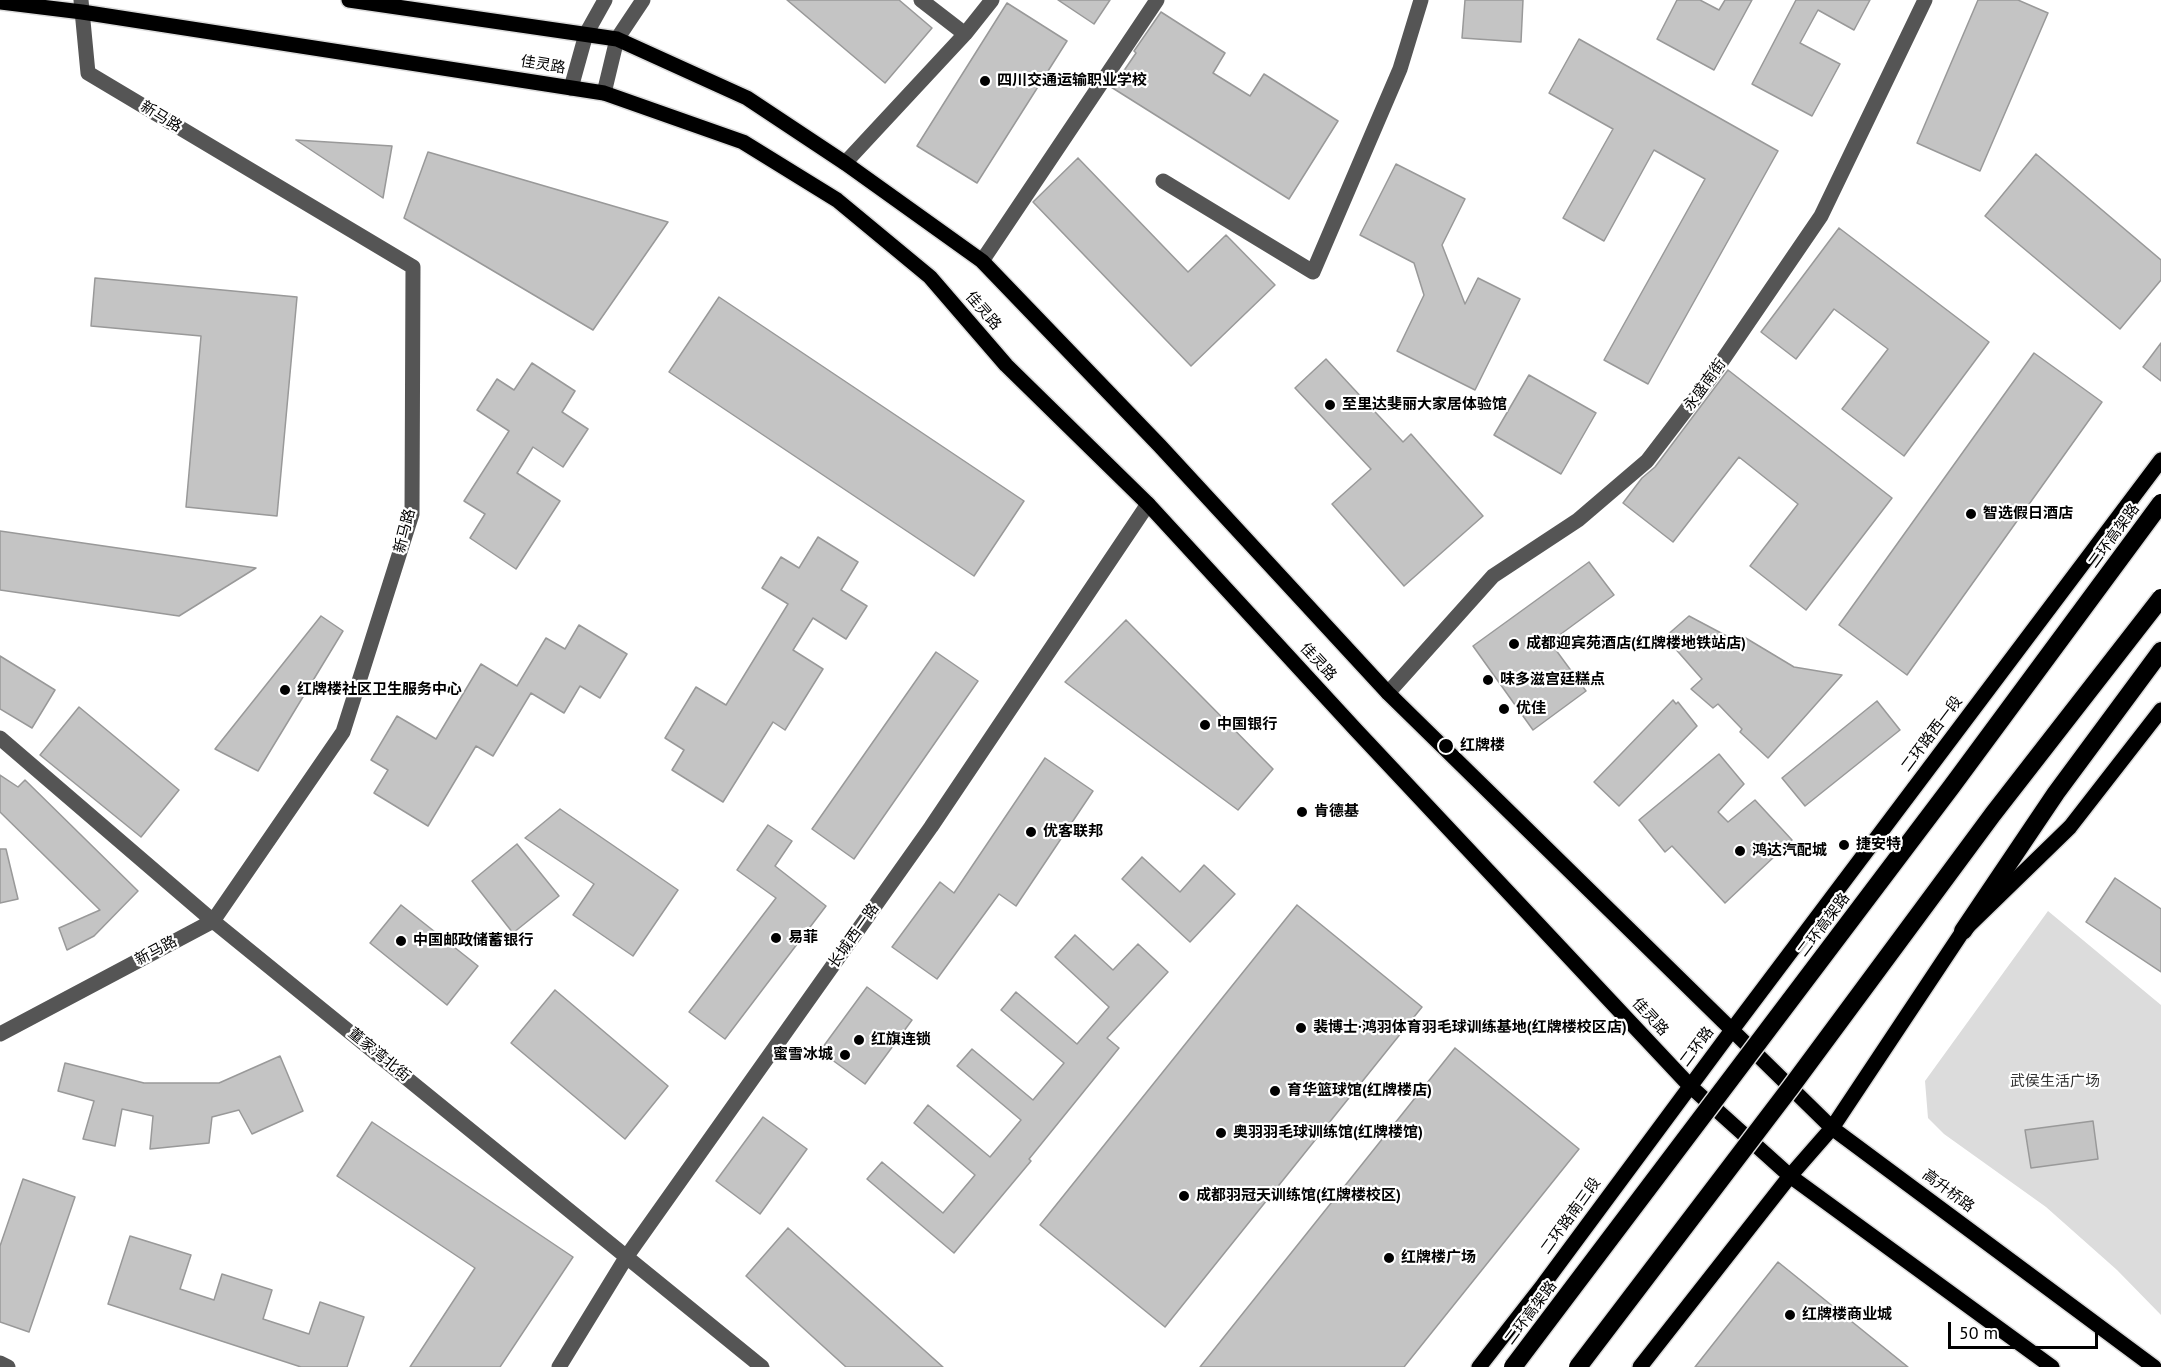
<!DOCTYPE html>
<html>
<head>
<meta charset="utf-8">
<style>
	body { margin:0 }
	#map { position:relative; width:2161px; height:1367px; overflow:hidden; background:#fff; font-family:"PT Sans",sans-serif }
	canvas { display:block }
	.scale { position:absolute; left:1948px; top:1322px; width:150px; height:27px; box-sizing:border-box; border:3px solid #000; border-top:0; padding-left:8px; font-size:18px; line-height:21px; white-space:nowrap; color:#000; -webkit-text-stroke:4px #fff; paint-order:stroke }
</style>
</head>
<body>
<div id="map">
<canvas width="2161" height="1367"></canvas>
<div class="scale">50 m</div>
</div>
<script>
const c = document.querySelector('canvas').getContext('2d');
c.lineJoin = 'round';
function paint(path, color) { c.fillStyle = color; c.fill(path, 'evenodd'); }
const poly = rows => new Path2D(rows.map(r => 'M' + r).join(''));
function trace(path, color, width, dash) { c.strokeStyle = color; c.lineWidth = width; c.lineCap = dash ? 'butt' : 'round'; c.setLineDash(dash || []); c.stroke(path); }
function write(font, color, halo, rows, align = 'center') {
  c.font = font + ' "PT Sans","Noto Sans SC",sans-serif'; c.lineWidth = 4.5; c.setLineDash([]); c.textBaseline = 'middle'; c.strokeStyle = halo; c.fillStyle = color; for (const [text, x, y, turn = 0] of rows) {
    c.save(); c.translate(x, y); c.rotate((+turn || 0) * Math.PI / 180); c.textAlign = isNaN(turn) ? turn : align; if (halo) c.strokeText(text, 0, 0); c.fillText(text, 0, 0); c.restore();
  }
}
paint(poly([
	[2048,911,2161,1005,2161,1315,2117,1270,2046,1207,1944,1134,1928,1118,1925,1081]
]), '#dcdcdc');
const building = poly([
	[787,0,899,0,932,28,885,83,787,0],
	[1058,0,1110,0,1094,24,1058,0],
	[1465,0,1523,0,1521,42,1462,38,1465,0],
	[1677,0,1700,0,1719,10,1725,0,1752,0,1714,70,1657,39,1677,0],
	[1796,0,1870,0,1854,30,1818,10,1800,43,1840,64,1812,116,1752,84,1796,0],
	[1978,0,2018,0,2048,13,1980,171,1917,143,1978,0],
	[1007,3,1067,41,977,183,917,146,1007,3],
	[1161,12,1225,53,1213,73,1250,96,1264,74,1338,121,1289,199,1111,87,1119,74,1121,75,1136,53,1134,51,1161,12],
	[1579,39,1778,151,1648,384,1604,360,1705,179,1654,150,1604,241,1563,218,1613,129,1549,93,1579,39],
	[296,140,392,146,383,198,296,140],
	[428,152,668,222,593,330,404,218,428,152],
	[2036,154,2161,260,2161,280,2120,329,1985,216,2036,154],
	[1078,158,1188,272,1226,235,1275,285,1191,366,1033,202,1078,158],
	[1396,164,1465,199,1442,245,1465,304,1478,278,1520,299,1475,390,1397,351,1424,295,1414,263,1360,235,1396,164],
	[1839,228,1989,342,1904,456,1842,409,1888,349,1834,309,1796,359,1761,332,1839,228],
	[95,278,297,297,277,516,186,507,201,336,91,326,95,278],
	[719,297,1024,501,974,576,669,372,719,297],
	[2161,343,2161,381,2143,367,2161,343],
	[2034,353,2102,402,1907,675,1839,625,2034,353],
	[1326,359,1403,442,1411,434,1483,516,1404,586,1332,504,1371,469,1295,388,1326,359],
	[532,363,575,391,562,412,588,429,563,467,533,447,517,473,560,501,516,569,470,538,485,514,464,501,509,431,477,410,497,379,514,390,532,363],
	[1728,370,1892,498,1806,610,1750,566,1798,504,1739,457,1673,542,1623,503,1642,478,1655,467,1728,370],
	[1529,375,1596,413,1561,474,1494,435,1529,375],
	[0,531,256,568,179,616,0,590,0,531],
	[818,537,858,562,841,590,867,606,846,639,813,618,793,650,823,669,785,730,773,722,723,802,672,770,684,750,665,738,696,687,726,705,788,604,762,588,781,557,799,568,818,537],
	[1589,562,1614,595,1550,642,1586,691,1533,730,1473,646,1589,562],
	[321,616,343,631,258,771,215,749,321,616],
	[1689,616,1738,642,1744,637,1794,667,1842,675,1768,758,1740,732,1742,729,1718,704,1713,708,1691,689,1702,679,1665,637,1689,616],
	[1126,620,1273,769,1238,810,1065,682,1126,620],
	[579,625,627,654,600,698,580,686,564,713,531,693,493,756,476,746,428,826,374,793,388,770,371,760,397,716,436,739,481,664,517,686,546,638,565,649,579,625],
	[936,652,978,681,854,859,812,829,936,652],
	[0,656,55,690,32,728,0,709,0,656],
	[1673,700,1676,704,1678,702,1697,726,1619,806,1594,782,1673,700],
	[1877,701,1900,730,1805,806,1782,778,1877,701],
	[79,707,179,790,141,837,40,755,79,707],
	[1719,754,1744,784,1718,812,1728,822,1755,800,1792,840,1725,903,1672,846,1665,852,1639,820,1719,754],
	[1045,758,1093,791,1016,906,999,894,937,979,892,947,940,882,954,893,1045,758],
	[0,775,18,787,25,780,138,891,94,936,67,950,59,928,100,910,0,812,0,775],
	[560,809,678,890,633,956,573,915,594,884,525,838,560,809],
	[768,825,792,841,775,866,826,906,725,1039,689,1012,776,898,737,870,768,825],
	[517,844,559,896,513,933,472,881,517,844],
	[0,849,6,849,18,899,0,903,0,849],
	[1142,857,1180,892,1204,865,1235,894,1190,942,1122,879,1142,857],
	[2115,878,2161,909,2161,972,2086,922,2115,878],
	[401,905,478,966,447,1005,370,943,401,905],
	[1297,905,1422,1007,1165,1327,1040,1225,1297,905],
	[1075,935,1113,970,1138,944,1168,972,1107,1038,1119,1048,1029,1159,1031,1161,954,1253,867,1179,882,1162,943,1213,975,1175,914,1123,928,1105,990,1157,1021,1120,957,1066,972,1049,1033,1100,1064,1063,1001,1010,1016,992,1077,1044,1109,1007,1055,957,1075,935],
	[867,987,912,1020,865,1084,820,1051,867,987],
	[555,990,668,1086,625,1139,511,1043,555,990],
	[1455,1048,1579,1149,1404,1367,1200,1367,1455,1048],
	[280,1056,303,1111,252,1134,239,1110,212,1117,209,1143,150,1149,153,1116,122,1109,115,1146,83,1139,94,1101,58,1091,65,1063,144,1083,219,1083,280,1056],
	[763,1117,807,1149,760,1214,716,1181,763,1117],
	[2093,1121,2098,1159,2031,1168,2025,1130,2093,1121],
	[372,1122,573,1257,500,1367,410,1367,475,1268,337,1176,372,1122],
	[23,1179,75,1197,29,1332,0,1322,0,1246,23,1179],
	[788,1228,943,1367,846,1367,746,1276,788,1228],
	[130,1236,191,1255,180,1289,214,1300,222,1274,272,1290,263,1319,309,1334,320,1302,364,1317,347,1367,301,1367,108,1304,130,1236],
	[1778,1262,1908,1367,1695,1367,1778,1262]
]);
paint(building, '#c4c4c4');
trace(building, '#999', 1.5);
const major = poly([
	[349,0,617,39,747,98,845,163,982,261,1160,446,1388,693,1832,1128,2154,1367],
	[0,2,82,12,604,93,743,142,837,200,930,277,1006,365,1148,504,1356,730,1690,1086,1790,1176,2052,1367],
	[1479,1367,1543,1285,1732,1030,2161,460],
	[1640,1367,1790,1176,1832,1128,1963,931,2070,827,2161,710]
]);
const highway = poly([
	[1963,931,2056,793,2161,651]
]);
trace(major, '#dbdbdb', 18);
trace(highway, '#dbdbdb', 21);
trace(poly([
	[921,0,965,34],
	[571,88,586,34,605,0],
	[604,93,617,39,643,0],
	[845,163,965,34,992,0],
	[1163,181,1313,272,1400,69,1421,0],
	[982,261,1157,0],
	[1388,693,1493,576,1578,520,1647,461,1709,380,1821,216,1925,0],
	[0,738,213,921,762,1367],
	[0,1034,213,921,343,732,412,514,413,267,88,73,81,0],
	[0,1363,8,1367],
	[559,1367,627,1256,931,827,1148,504]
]), '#555', 15);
trace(major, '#000', 15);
trace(highway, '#000', 18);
const highwayBridge = poly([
	[1513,1367,1952,786,2161,503],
	[1578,1367,1791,1087,1993,814,2161,598]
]);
trace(highwayBridge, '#dbdbdb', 21, []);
trace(highwayBridge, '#000', 18);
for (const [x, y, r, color] of [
	[985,81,6,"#000"],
	[1330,405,6,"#000"],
	[1971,514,6,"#000"],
	[1514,644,6,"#000"],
	[1488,680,6,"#000"],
	[285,690,6,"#000"],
	[1504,709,6,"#000"],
	[1205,725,6,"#000"],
	[1446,746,8,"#000"],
	[1302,812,6,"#000"],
	[1031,832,6,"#000"],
	[1844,845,6,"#000"],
	[1740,851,6,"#000"],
	[776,938,6,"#000"],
	[401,941,6,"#000"],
	[1301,1028,6,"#000"],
	[859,1040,6,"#000"],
	[845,1055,6,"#000"],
	[1275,1091,6,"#000"],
	[1221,1133,6,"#000"],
	[1184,1196,6,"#000"],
	[1389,1258,6,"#000"],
	[1790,1315,6,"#000"]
]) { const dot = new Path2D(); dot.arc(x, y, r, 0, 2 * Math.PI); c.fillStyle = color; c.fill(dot); trace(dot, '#fff', 2); }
write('15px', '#000', '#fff', [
	["佳灵路",543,65,9],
	["新马路",161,117,31],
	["佳灵路",983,311,49],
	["永盛南街",1705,385,-54],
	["新马路",405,531,-76],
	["二环高架路",2114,536,-54],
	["佳灵路",1318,662,47],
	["二环路西一段",1932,734,-53],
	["二环高架路",1824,925,-53],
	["长城西一路",854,936,-55],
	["新马路",156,951,-28],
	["佳灵路",1650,1017,47],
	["二环路",1697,1047,-53],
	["董家湾北街",379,1055,39],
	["高升桥路",1948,1191,37],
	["二环路南三段",1571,1216,-54],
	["二环高架路",1531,1313,-53]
]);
write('bold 15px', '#000', '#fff', [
	["四川交通运输职业学校",997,81],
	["至里达斐丽大家居体验馆",1342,405],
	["智选假日酒店",1983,514],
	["成都迎宾苑酒店(红牌楼地铁站店)",1526,644],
	["味多滋宫廷糕点",1500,680],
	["红牌楼社区卫生服务中心",297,690],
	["优佳",1516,709],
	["中国银行",1217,725],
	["红牌楼",1460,746],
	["肯德基",1314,812],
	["优客联邦",1043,832],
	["捷安特",1856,845],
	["鸿达汽配城",1752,851],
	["易菲",788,938],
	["中国邮政储蓄银行",413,941],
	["裴博士·鸿羽体育羽毛球训练基地(红牌楼校区店)",1313,1028],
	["红旗连锁",871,1040],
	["蜜雪冰城",833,1055,"right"],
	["育华篮球馆(红牌楼店)",1287,1091],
	["奥羽羽毛球训练馆(红牌楼馆)",1233,1133],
	["成都羽冠天训练馆(红牌楼校区)",1196,1196],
	["红牌楼广场",1401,1258],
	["红牌楼商业城",1802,1315]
], 'left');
write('15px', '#333', '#fff', [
	["武侯生活广场",2055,1082]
]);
</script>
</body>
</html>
